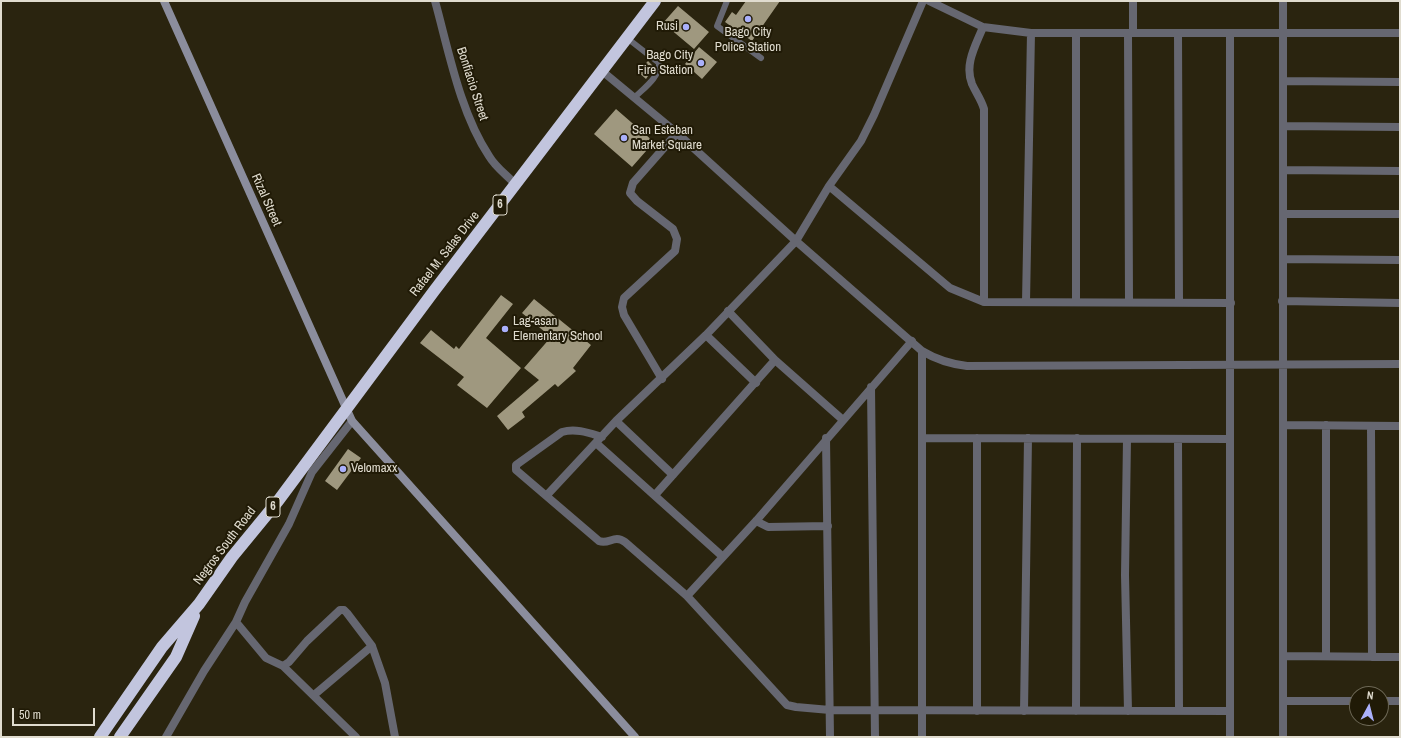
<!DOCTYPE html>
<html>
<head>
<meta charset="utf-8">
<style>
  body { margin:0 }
  #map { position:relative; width:1401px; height:738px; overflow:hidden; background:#2a240f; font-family:"Archivo Narrow",sans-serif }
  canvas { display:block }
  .frame { position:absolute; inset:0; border:2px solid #e0dccf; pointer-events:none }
  .north { position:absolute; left:1349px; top:686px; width:40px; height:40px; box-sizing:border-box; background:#201a06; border:1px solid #6d6856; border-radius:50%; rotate:7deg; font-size:11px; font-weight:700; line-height:16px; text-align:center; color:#e0dccf }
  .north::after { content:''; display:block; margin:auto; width:14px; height:18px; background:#aab0fb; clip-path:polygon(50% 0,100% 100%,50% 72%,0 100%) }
  .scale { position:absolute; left:12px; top:708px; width:83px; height:18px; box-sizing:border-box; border:2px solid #e0dccf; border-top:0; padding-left:5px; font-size:12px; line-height:14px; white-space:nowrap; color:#e0dccf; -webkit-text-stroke:3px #201a06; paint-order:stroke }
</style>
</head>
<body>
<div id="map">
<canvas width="1401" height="738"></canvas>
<div class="frame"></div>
<div class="north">N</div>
<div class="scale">50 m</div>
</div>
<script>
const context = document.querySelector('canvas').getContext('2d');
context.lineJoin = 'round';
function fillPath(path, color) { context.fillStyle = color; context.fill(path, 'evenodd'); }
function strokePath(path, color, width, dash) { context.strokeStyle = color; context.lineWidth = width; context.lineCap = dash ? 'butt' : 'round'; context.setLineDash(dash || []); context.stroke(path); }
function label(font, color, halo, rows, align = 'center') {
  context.font = font + ' "Archivo Narrow",sans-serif'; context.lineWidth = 4; context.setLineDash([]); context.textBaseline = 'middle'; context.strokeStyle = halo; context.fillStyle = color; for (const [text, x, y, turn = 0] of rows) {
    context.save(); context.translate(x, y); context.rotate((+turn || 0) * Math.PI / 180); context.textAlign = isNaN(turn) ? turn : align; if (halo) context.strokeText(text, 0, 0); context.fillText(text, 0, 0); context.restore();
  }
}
fillPath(new Path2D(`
  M746 1H780L752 41 725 22 732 12 736 15Z
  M678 6 709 32 694 49 663 23Z
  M699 47 717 62 702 79 685 64Z
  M648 61 654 67 646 79 638 72Z
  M616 109 654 142 632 167 594 134Z
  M501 295 513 304 486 338 521 368 487 408 457 385 464 377 420 343 431 330 454 349 456 346 459 349Z
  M534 299 591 345 573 368 576 371 558 387 555 384 522 412 525 417 508 430 497 416 539 380 524 368 551 337 522 313Z
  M348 449 361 458 337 490 325 481Z`), '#9f987f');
strokePath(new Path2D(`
  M727 1 717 26 761 58
  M627 38 659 63C660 77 644 88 635 97`), '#666771', 6);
strokePath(new Path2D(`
  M435 1C449 52 460 112 489 156 496 168 507 175 516 185
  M929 1 983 27 1031 33H1400
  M983 27C976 45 964 64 972 84 976 93 981 99 984 109V302
  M1076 33V302
  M1128 33 1129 302
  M1133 33V1
  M1178 33 1179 302
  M1230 33V737
  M602 71 677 133 796 241 922 351C937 360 950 364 967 366L1400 364
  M1283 81 1400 82
  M1283 126 1400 127
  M1283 170 1400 171
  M829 186 950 288 984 302 1231 303
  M1283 214H1400
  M1283 259 1400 260
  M1282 301 1400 303
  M1026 302 1031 33
  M728 311 775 360 843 420
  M706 335 756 383
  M662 379 624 315 622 307 624 298 675 251 677 239 673 229 637 201 630 193 633 183 677 133
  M871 387 875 737
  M616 421 673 475
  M1283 425 1400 426
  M1371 426 1372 657
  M602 437C589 433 576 428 562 432L516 465V470L599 541C609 545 614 534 625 542L687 596 787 705 796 707 830 710 1230 711
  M826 438 830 737
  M922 438 1230 439
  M977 438V711
  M1127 439 1125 575 1128 711
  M1178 439 1179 711
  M596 443 722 556
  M547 495 616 421 706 335 796 241 829 186 861 141 874 115 923 1
  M655 495 775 360
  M756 521 768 527 828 526
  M687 596 756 521 912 341
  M236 622 266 658 283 666
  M1283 656 1400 657
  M1326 656V425
  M314 695 372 646
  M1283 701H1357
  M1381 701H1400
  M1024 711 1028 438
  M1076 711 1077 438
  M166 737 204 671 236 622 245 602 289 524 312 472 352 421
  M356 737 283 666 289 662 307 641 340 610H344L347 613 372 646 385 683 395 737
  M922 737V351
  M1283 737V1`), '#666771', 8);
strokePath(new Path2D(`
  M164 1 352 421 635 737`), '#8b8d9d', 8);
strokePath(new Path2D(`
  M100 737 162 647 199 604 232 557 278 501 434 291 655 1
  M120 737 176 657 194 616`), '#c2c5de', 12);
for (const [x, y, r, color] of [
  [748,19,4,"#aab0fb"],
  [686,27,4,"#aab0fb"],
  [701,63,4,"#aab0fb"],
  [624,138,4,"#aab0fb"],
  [505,329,4,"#aab0fb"],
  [343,469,4,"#aab0fb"]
]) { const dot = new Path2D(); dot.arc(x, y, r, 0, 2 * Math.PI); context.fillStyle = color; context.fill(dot); strokePath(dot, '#201a06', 1.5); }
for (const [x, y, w] of [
  [500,205,14],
  [273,507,14]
]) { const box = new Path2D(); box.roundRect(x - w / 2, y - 10, w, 20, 3); context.fillStyle = '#201a06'; context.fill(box); strokePath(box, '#e0dccf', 1); }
label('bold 12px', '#e0dccf', null, [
  ["6",500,205],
  ["6",273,507]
]);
label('13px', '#e0dccf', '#201a06', [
  ["Rusi",678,27,"right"],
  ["Bago City",748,33,"center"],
  ["Police Station",748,48,"center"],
  ["Bago City",693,56,"right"],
  ["Fire Station",693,71,"right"],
  ["San Esteban",632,131],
  ["Market Square",632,146],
  ["Lag-asan",513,322],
  ["Elementary School",513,337],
  ["Velomaxx",351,469]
], 'left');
label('13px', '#e0dccf', '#201a06', [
  ["Bonfiacio Street",472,84,72],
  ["Rizal Street",266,200,66],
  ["Rafael M. Salas Drive",445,254,-52],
  ["Negros South Road",225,546,-53]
]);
</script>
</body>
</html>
